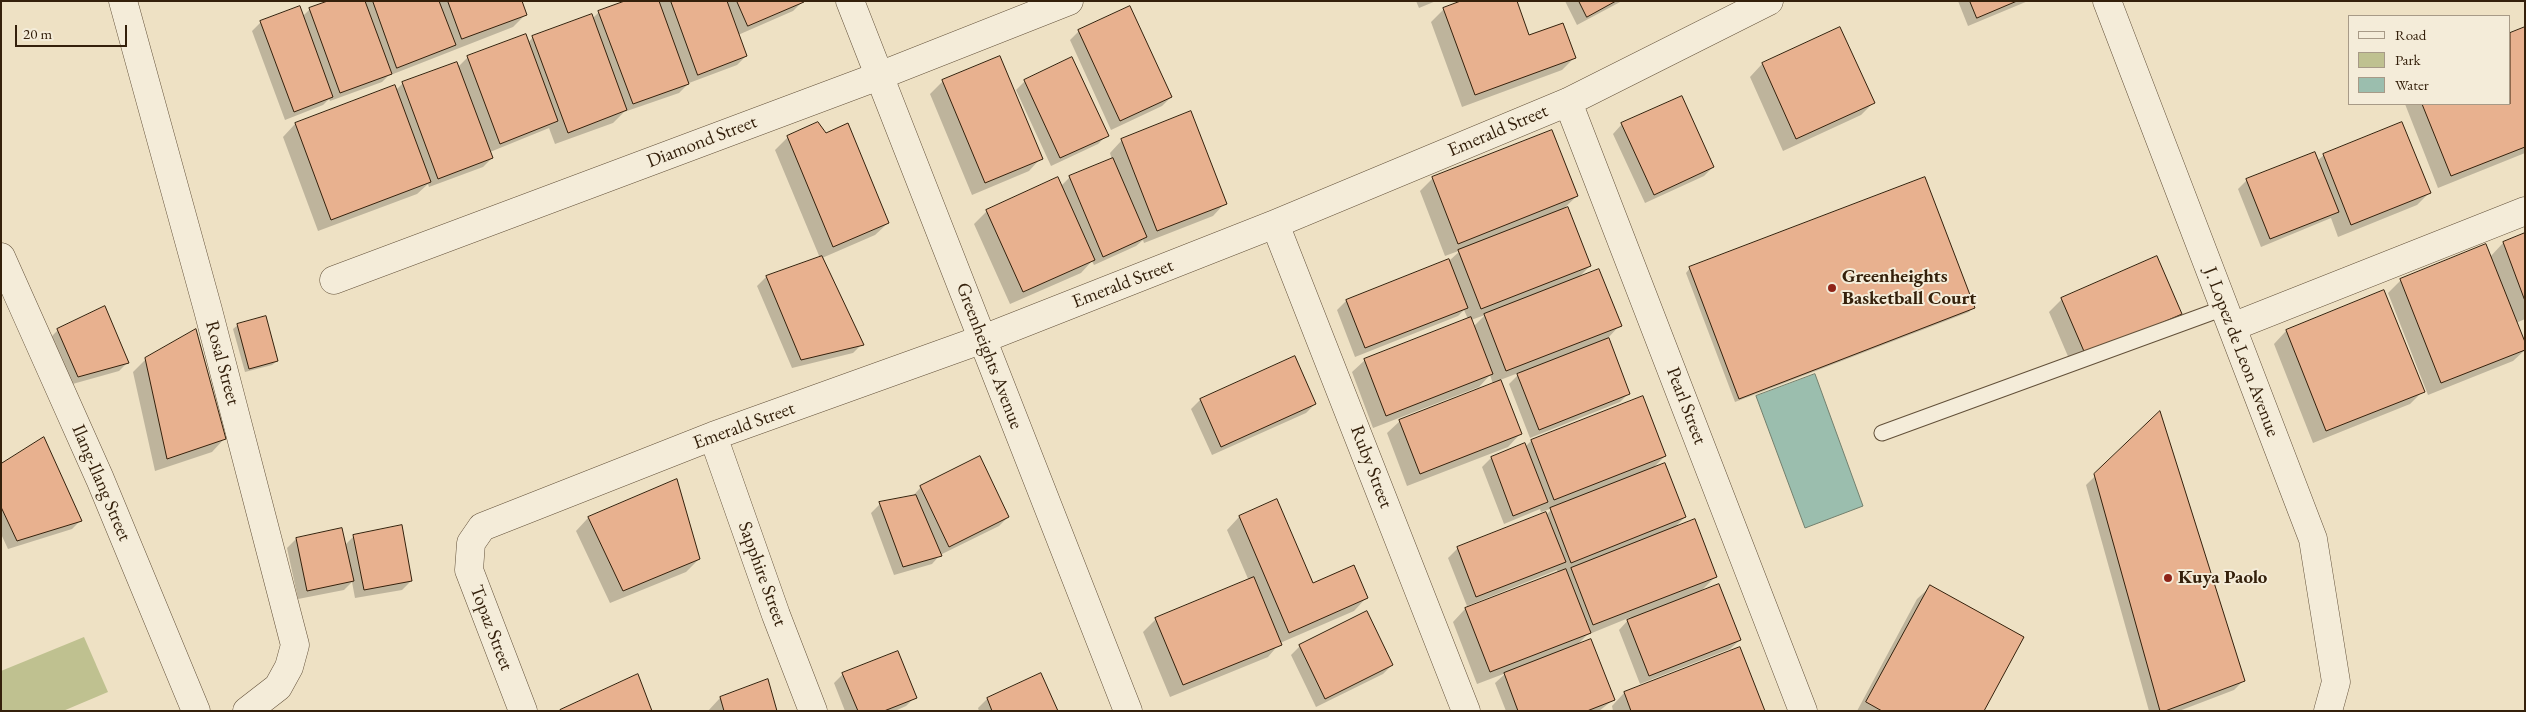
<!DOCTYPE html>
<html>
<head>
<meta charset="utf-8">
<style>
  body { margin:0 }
  #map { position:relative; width:2526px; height:712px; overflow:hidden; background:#eee1c4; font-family:"EB Garamond",serif }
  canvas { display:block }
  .frame { position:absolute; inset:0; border:2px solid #34200b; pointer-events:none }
  .legend { position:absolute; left:2348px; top:15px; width:162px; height:90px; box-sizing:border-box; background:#f4ecd9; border:1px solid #a79a87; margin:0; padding:6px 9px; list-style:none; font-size:15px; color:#34200b }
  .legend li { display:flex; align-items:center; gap:10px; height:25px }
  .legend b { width:25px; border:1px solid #a79a87 }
  .scale { position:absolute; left:15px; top:25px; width:112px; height:22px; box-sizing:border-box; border:2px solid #34200b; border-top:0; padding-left:6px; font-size:15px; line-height:18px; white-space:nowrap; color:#34200b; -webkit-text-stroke:4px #f4ecd9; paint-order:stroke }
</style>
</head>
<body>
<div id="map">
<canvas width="2526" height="712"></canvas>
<div class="frame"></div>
<ul class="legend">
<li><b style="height:6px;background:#f4ecd9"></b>Road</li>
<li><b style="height:14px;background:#bfc190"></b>Park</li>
<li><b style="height:14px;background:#9bbeae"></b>Water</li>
</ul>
<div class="scale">20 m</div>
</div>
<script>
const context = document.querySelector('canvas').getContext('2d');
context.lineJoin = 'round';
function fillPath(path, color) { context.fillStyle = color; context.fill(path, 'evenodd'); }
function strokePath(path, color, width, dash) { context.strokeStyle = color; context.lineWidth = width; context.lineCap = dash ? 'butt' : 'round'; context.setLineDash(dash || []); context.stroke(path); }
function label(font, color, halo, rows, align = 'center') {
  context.font = font + ' "EB Garamond",serif'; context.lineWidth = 4; context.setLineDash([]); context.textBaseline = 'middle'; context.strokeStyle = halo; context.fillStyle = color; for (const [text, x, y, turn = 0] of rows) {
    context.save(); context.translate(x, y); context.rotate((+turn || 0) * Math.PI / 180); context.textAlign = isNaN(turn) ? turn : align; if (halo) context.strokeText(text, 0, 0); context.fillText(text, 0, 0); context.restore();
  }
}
fillPath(new Path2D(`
  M84 637 108 692 63 711H1V671Z`), '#bfc190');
const water = new Path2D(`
  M1815 374 1863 506 1805 528 1756 396Z`);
fillPath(water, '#9bbeae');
strokePath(water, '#727f6d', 1);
fillPath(new Path2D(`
  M331 1H521L526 14 513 27 388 76 382 82 330 101 329 99 323 105 285 120 252 31 261 22 302 17 310 9Z
  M628 1 802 2 793 11 738 35 746 56 737 65 689 83 679 93 624 112 613 123 555 144 549 128 490 152 492 158 483 167 429 187 428 184 417 194 318 231 283 137 295 124 396 90 403 83 458 67 468 57 528 43 533 37 592 19 599 12Z
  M1416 1H1436L1419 8Z
  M1565 1H1622L1577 25Z
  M1958 1H2028L1968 26Z
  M1444 9 1528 37 1574 58 1562 70 1462 107 1431 22Z
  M1839 29 1873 103 1861 115 1783 151 1750 77 1762 64Z
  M2525 29V153L2438 188 2405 104H2510V35Z
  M1079 31 1171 97 1162 106 1111 130 1070 40Z
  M999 57 1041 158 1029 171 972 195 930 94 943 81Z
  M1025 81 1107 135 1098 144 1051 166 1016 90Z
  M1622 124 1713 167 1704 176 1645 203 1613 134Z
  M788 137 888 223 875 235 822 258 862 344 853 353 792 368 757 286 766 277 820 258 775 150Z
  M1122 140 1225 203 1213 216 1144 243 1143 240 1136 246 1094 265 1092 261 1081 273 1010 304 974 224 987 211 1061 186 1070 177 1112 160 1110 153Z
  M2324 155 2429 193 2417 205 2338 237 2331 218 2261 247 2238 189 2247 180 2317 161Z
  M1433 178 1577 196 1562 210 1590 266 1577 279 1620 325 1608 338 1629 393 1620 402 1530 438 1509 384 1521 372 1500 380 1520 434 1508 447 1407 486 1387 433 1400 421 1493 384 1490 375 1479 387 1373 428 1352 372 1365 360 1468 319 1464 310 1458 316 1355 357 1337 310 1346 301 1449 261 1461 250 1445 256 1420 191ZM1485 315 1473 327 1471 320Z
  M2525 235V319L2516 323 2525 350 2513 361 2428 395 2388 293 2401 280 2490 257 2503 243Z
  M1690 268 1973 307 1969 312 1735 402 1686 273Z
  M2383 292 2423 391 2410 404 2313 443 2274 344 2286 331Z
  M2062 299 2181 313 2168 326 2073 368 2049 312Z
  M238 325 277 361 272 365 245 372 233 329Z
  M58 330 128 362 119 371 69 385 49 339Z
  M1294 358 1315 404 1306 413 1212 455 1191 409 1200 400Z
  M146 359 224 439 212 452 155 471 133 372Z
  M2160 413 2243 681 2234 690 2179 711H2149L2086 485Z
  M1531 441 1665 456 1651 470 1685 517 1672 530 1716 576 1700 592 1740 640 1730 649 1640 684 1619 630 1631 617 1587 635 1576 646 1613 700 1599 711H1506L1495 683 1506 673 1477 684 1453 622 1465 609 1558 573 1557 570 1467 606 1448 558 1458 548 1546 515 1553 508 1541 512 1540 509 1504 524 1482 467 1491 458 1524 445 1525 447Z
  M1 466 81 520 72 529 8 549 1 534Z
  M677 481 699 559 686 572 610 603 576 531 588 518Z
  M921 487 1008 517 999 526 940 555 932 564 894 575 871 513 880 504 912 497Z
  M1276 501 1312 584 1366 598 1354 611 1280 643 1268 657 1170 697 1143 632 1156 619 1249 581 1227 530 1239 517Z
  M354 536 411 581 402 590 355 598 352 582 344 590 298 599 287 548 296 539 345 545Z
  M1930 587 1982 711H1857L1917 599Z
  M1300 646 1392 665 1383 674 1316 707 1291 655Z
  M1740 648 1763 711H1613L1612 706 1624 693Z
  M843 674 915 697 906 706 895 711H845L834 683Z
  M1040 675 1056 711H979L978 708 987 699Z
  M767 681 776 711H708L720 698Z`), '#0003');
const building = new Path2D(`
  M328 1H365L392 74 340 93 309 8Z
  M373 1H439L456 45 397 68Z
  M448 1H522L527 15 462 39Z
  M625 1H659L689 84 633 104 598 11Z
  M671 1H727L747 56 698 75Z
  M737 1H803L804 2 748 26Z
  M1461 1H1517L1529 35 1563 23 1576 58 1475 95 1443 8Z
  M1579 1H1616L1587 17Z
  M1970 1H2017L1977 18Z
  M300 6 333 97 294 112 260 21Z
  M1130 6 1172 97 1120 121 1078 30Z
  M592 14 627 110 568 133 532 36Z
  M1840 27 1875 103 1796 139 1762 63Z
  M2525 27V147L2451 176 2422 104H2510V33Z
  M526 34 558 121 500 144 467 56Z
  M1000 56 1043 159 985 183 942 80Z
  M1072 57 1109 136 1060 158 1024 80Z
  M457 62 493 158 438 179 402 82Z
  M395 85 431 182 331 220 295 123Z
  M1682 96 1714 167 1654 195 1621 123Z
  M1191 111 1227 204 1157 231 1121 139Z
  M818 122 826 133 848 123 889 223 833 247 787 136Z
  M2402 122 2431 193 2351 225 2323 154Z
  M1552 130 1578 196 1458 244 1432 177Z
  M2315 152 2339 212 2270 239 2246 179Z
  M1113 158 1147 237 1103 257 1069 176Z
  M1058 177 1095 260 1023 292 986 210Z
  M1925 177 1975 308 1739 399 1689 267Z
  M1568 207 1591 266 1481 309 1458 250Z
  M2525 233V301L2503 242Z
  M2486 244 2525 342V350L2441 383 2400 279Z
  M822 256 864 345 801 360 766 276Z
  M2157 256 2182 314 2086 356 2061 298Z
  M1449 259 1468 308 1365 348 1346 300Z
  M1599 269 1622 326 1506 371 1484 314Z
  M2384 290 2425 392 2326 431 2286 330Z
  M105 306 129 363 78 377 57 329Z
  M266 316 278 361 249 369 237 324Z
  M1471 317 1493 374 1386 416 1364 359Z
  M196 329 226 439 167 459 145 358Z
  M1609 338 1630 394 1539 430 1517 374Z
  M1295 356 1316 404 1221 447 1200 399Z
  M1501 380 1522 434 1420 474 1399 420Z
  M1643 396 1666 456 1554 500 1531 440Z
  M2160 411 2245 681 2165 711H2160L2094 474Z
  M44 437 82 521 17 541 1 507V464Z
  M1525 443 1548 502 1513 516 1491 457Z
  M980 456 1009 517 949 547 920 486Z
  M1665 463 1686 517 1571 563 1550 508Z
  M677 479 700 559 623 591 588 517Z
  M916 495 942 556 903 567 879 502Z
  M1277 499 1313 583 1354 565 1368 598 1289 633 1239 516Z
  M1546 512 1566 562 1476 597 1457 547Z
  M1695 519 1717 577 1593 625 1571 568Z
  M402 525 412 581 364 590 353 535Z
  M342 528 354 581 307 591 296 538Z
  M1566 569 1591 633 1490 672 1465 608Z
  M1254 577 1282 645 1183 685 1155 618Z
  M1719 584 1741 640 1649 676 1627 620Z
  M1930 585 2024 637 1984 711H1882L1866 702Z
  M1367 611 1393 665 1325 699 1299 645Z
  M1591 639 1615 700 1587 711H1518L1504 673Z
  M1740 647 1765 711H1631L1624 692Z
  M898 651 917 698 884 711H858L842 673Z
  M1041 673 1058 711H992L987 698Z
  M638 674 652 711H560V710Z
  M768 679 777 711H724L720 697Z`);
fillPath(building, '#e8b18f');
strokePath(building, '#34200b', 1);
const service = new Path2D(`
  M1882 433 2224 308`);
const minor = new Path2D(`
  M123 1 208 310 295 645 289 667 278 687 247 711
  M850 1 1128 711
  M2107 1 2313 539 2336 682 2328 711
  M1568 102 1803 711
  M1275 224 1466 711
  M1 257 100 479 196 711
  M334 280 879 76 1069 1
  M2232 327 2525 211
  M713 436 776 615 813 711
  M523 711 469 570 471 543 482 527 713 436 983 339 1275 224 1568 102 1769 1`);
strokePath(service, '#625039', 17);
strokePath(minor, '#625039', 29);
strokePath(service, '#f4ecd9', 15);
strokePath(minor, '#f4ecd9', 28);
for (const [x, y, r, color] of [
  [1832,288,5,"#8f2418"],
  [2168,578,5,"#8f2418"]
]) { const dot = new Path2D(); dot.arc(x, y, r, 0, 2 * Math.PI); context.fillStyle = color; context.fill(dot); strokePath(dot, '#f4ecd9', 2); }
label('19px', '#34200b', '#f4ecd9', [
  ["Emerald Street",1498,131,-23],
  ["Diamond Street",702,142,-21],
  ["Emerald Street",1123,284,-21],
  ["J. Lopez de Leon Avenue",2241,352,69],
  ["Greenheights Avenue",989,356,69],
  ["Rosal Street",222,363,75],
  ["Pearl Street",1686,406,69],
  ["Emerald Street",744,426,-20],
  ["Ruby Street",1371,467,69],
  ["Ilang-Ilang Street",101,483,67],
  ["Sapphire Street",762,574,70],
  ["Topaz Street",491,628,69]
]);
label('bold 19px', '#34200b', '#f4ecd9', [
  ["Greenheights",1842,277],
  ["Basketball Court",1842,299],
  ["Kuya Paolo",2178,578]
], 'left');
</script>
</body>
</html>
